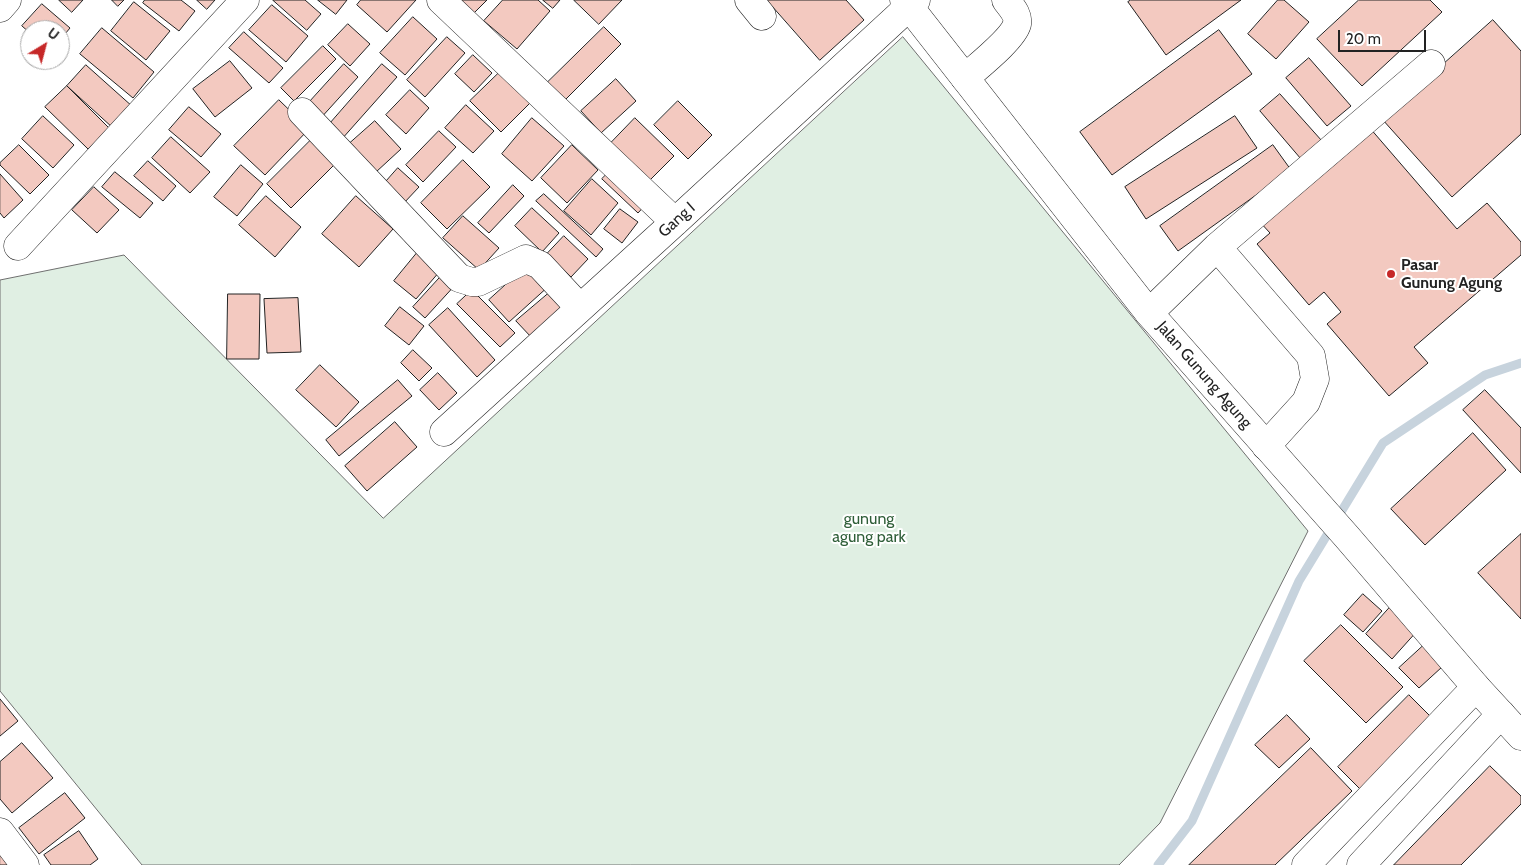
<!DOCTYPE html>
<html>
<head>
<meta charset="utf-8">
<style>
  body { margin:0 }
  #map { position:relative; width:1521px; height:865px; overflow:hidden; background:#fff; font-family:Cabin,sans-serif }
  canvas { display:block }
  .north { position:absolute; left:20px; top:20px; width:50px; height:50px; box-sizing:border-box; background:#fff; border:1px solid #a7a7a7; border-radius:50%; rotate:37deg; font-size:14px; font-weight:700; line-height:20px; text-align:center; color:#222 }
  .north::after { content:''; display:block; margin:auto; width:18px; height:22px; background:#c62828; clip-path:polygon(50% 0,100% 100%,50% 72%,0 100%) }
  .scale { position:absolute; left:1338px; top:30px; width:88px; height:22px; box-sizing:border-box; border:2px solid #222; border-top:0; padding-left:6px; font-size:15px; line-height:18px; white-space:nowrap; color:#222; -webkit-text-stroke:4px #fff; paint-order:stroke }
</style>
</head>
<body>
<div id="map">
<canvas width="1521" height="865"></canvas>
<div class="north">U</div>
<div class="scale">20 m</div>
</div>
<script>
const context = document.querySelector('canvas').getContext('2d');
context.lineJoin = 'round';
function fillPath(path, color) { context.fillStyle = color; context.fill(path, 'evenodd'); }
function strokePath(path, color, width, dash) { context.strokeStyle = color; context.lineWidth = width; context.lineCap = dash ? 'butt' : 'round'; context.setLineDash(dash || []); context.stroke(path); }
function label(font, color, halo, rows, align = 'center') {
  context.font = font + ' Cabin,sans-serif'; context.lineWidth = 4; context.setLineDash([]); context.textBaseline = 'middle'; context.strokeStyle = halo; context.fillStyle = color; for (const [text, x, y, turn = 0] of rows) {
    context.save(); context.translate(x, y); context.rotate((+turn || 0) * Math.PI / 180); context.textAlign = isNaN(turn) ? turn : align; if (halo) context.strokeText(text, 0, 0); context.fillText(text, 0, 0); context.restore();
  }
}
const green = new Path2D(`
  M903 37 1308 531 1160 823 1119 865H142L0 691V280L124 255 383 518Z`);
fillPath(green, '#e0efe3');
strokePath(green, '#6f6f6f', 1);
strokePath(new Path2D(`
  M1158 865 1192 821 1299 581 1383 443 1485 375 1521 363`), '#c7d3dd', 9);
const building = new Path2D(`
  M59 0H83L72 12Z
  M112 0H124L118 6Z
  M145 0H181L195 11 179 31 143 3Z
  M197 0H215L207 9Z
  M273 0H305L321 14 307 30Z
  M318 0H347L336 14Z
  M361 0H416L387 32 357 5Z
  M457 0H487L472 15Z
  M503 0H538L550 11 517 49 484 21Z
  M543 0H560L553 8Z
  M574 0H622L599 24Z
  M767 0H846L864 20 820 60Z
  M1131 0H1241L1166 55 1128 2Z
  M1278 0H1284L1309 22 1276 59 1248 34Z
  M1359 0H1430L1442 12 1362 86 1317 39Z
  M134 2 170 31 146 60 111 31Z
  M42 4 70 28 60 40V30H30V33L22 26Z
  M272 5 308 36 286 62 249 30Z
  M413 17 437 39 405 75 380 53Z
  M1493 20 1521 51V134L1452 197 1382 119Z
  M348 24 370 44 350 66 328 45Z
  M604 27 621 44 564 101 547 83Z
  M102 28 154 72 133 98 80 54Z
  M1219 30 1252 74 1112 175 1080 132Z
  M244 32 283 68 269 83 229 48Z
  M447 37 465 53 425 97 407 80Z
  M323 46 336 59 294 101 281 88Z
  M473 55 492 73 474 92 455 74Z
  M1309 58 1351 106 1327 126 1286 78Z
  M230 61 252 88 215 117 193 89Z
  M344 64 358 77 319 120 305 107Z
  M382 64 397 77 341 140 327 127Z
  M86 65 133 107 113 128 67 86Z
  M501 71 531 102 501 132 470 101Z
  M616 79 636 101 601 133 581 111Z
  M67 86 109 128 88 149 45 107Z
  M410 90 429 108 406 134 386 115Z
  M1280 94 1322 141 1301 159 1260 111Z
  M279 100 309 129 265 175 234 146Z
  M678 101 712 135 688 159 654 125Z
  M466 105 494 131 473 153 445 128Z
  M189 107 221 134 201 157 169 130Z
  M43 116 74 145 53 168 22 139Z
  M1235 116 1257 148 1146 219 1125 187Z
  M532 118 564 146 532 181 502 154Z
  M635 118 674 156 648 182 610 144Z
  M375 121 401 149 376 172 349 144Z
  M1369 127 1457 229 1487 203 1521 242V255L1414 347 1428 363 1389 396 1327 324 1341 312 1324 292 1309 305 1257 244 1270 233 1259 221Z
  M439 131 456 147 423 182 406 165Z
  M315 136 339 160 291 208 267 184Z
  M171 137 210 172 190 193 152 158Z
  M19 145 49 175 30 194 0 165V163Z
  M572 145 598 170 567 203 541 178Z
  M1273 145 1291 170 1178 251 1160 226Z
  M463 160 490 187 447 229 421 203Z
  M148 161 176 186 163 201 134 176Z
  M241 165 263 184 237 216 214 197Z
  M398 168 419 187 403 204 383 185Z
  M612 169 648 202 638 213 602 179Z
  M115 172 153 203 140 218 102 187Z
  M0 174 23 200 4 218 0 213Z
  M592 179 618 203 591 235 564 211Z
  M513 185 524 196 489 233 478 223Z
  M94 187 119 210 97 233 72 210Z
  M544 194 603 249 596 257 536 201Z
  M266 196 301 227 275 257 239 225Z
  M356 196 393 229 359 267 322 234Z
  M532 208 559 233 542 252 515 226Z
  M620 209 638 222 622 243 604 229Z
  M463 216 499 248 479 270 443 238Z
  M564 236 588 259 571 277 547 254Z
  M417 253 440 271 416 299 394 281Z
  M531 262 550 285 509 322 489 300Z
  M445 272 457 283 425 318 413 307Z
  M555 288 570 306 532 338 516 321Z
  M472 290 515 333 500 347 457 304Z
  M228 294H260L259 359H227Z
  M298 298 301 352 267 353 264 299Z
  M400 307 424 326 409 345 385 326Z
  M448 308 495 360 477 377 429 325Z
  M413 350 432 368 419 381 401 363Z
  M320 365 359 402 336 427 296 390Z
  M438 373 457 393 439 410 420 390Z
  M398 380 412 396 339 456 326 440Z
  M1485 390 1521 428V473L1463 410Z
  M395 422 417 447 367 491 345 466Z
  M1473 433 1506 470 1425 545 1391 509Z
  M1521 534V619L1478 573Z
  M1363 594 1382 611 1363 632 1344 615Z
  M1392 605 1418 630 1392 659 1366 634Z
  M1341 625 1403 687 1366 723 1304 661Z
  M1423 646 1442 667 1419 688 1399 668Z
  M1409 695 1436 722 1365 794 1338 767Z
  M0 699 18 721 0 736Z
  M1287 715 1310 739 1279 768 1255 745Z
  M22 743 53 778 12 813 0 799V762Z
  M1311 748 1352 791 1275 865H1189Z
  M1490 766 1521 796V804L1461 865H1394Z
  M65 793 85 818 39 854 19 828Z
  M79 831 98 859 90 865H51L44 855Z
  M0 844 18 865H0Z`);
fillPath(building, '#f3c9c0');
strokePath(building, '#222', 1);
const minor = new Path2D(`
  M441 0 675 222
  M749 0 762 16
  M0 8 7 0
  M965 78C977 67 1013 39 1017 24 1019 15 1011 7 1006 0
  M302 112 459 278 472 282H478L526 259 540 265 580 308
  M18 246 245 0
  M1217 247 1311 356 1315 379 1306 402 1266 446
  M1149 313 1217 247 1431 64
  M444 432 675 222 916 0
  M0 832 25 865
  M1306 865 1476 687
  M1361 865 1501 714`);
const major = new Path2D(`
  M904 0 1149 313 1347 537 1476 687 1521 736`);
strokePath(minor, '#222', 29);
strokePath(major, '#222', 29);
strokePath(minor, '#fff', 28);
strokePath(major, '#fff', 28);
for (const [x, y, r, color] of [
  [1391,274,5,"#c62828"]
]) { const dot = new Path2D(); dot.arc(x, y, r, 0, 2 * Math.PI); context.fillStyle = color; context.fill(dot); strokePath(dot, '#fff', 2); }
label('16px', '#222', '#fff', [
  ["Gang I",677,220,-42],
  ["Jalan Gunung Agung",1204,375,49]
]);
label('bold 16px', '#222', '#fff', [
  ["Pasar",1401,265],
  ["Gunung Agung",1401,283]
], 'left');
label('16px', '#2f5e38', '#fff', [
  ["gunung",869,519],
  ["agung park",869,537]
]);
</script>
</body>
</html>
